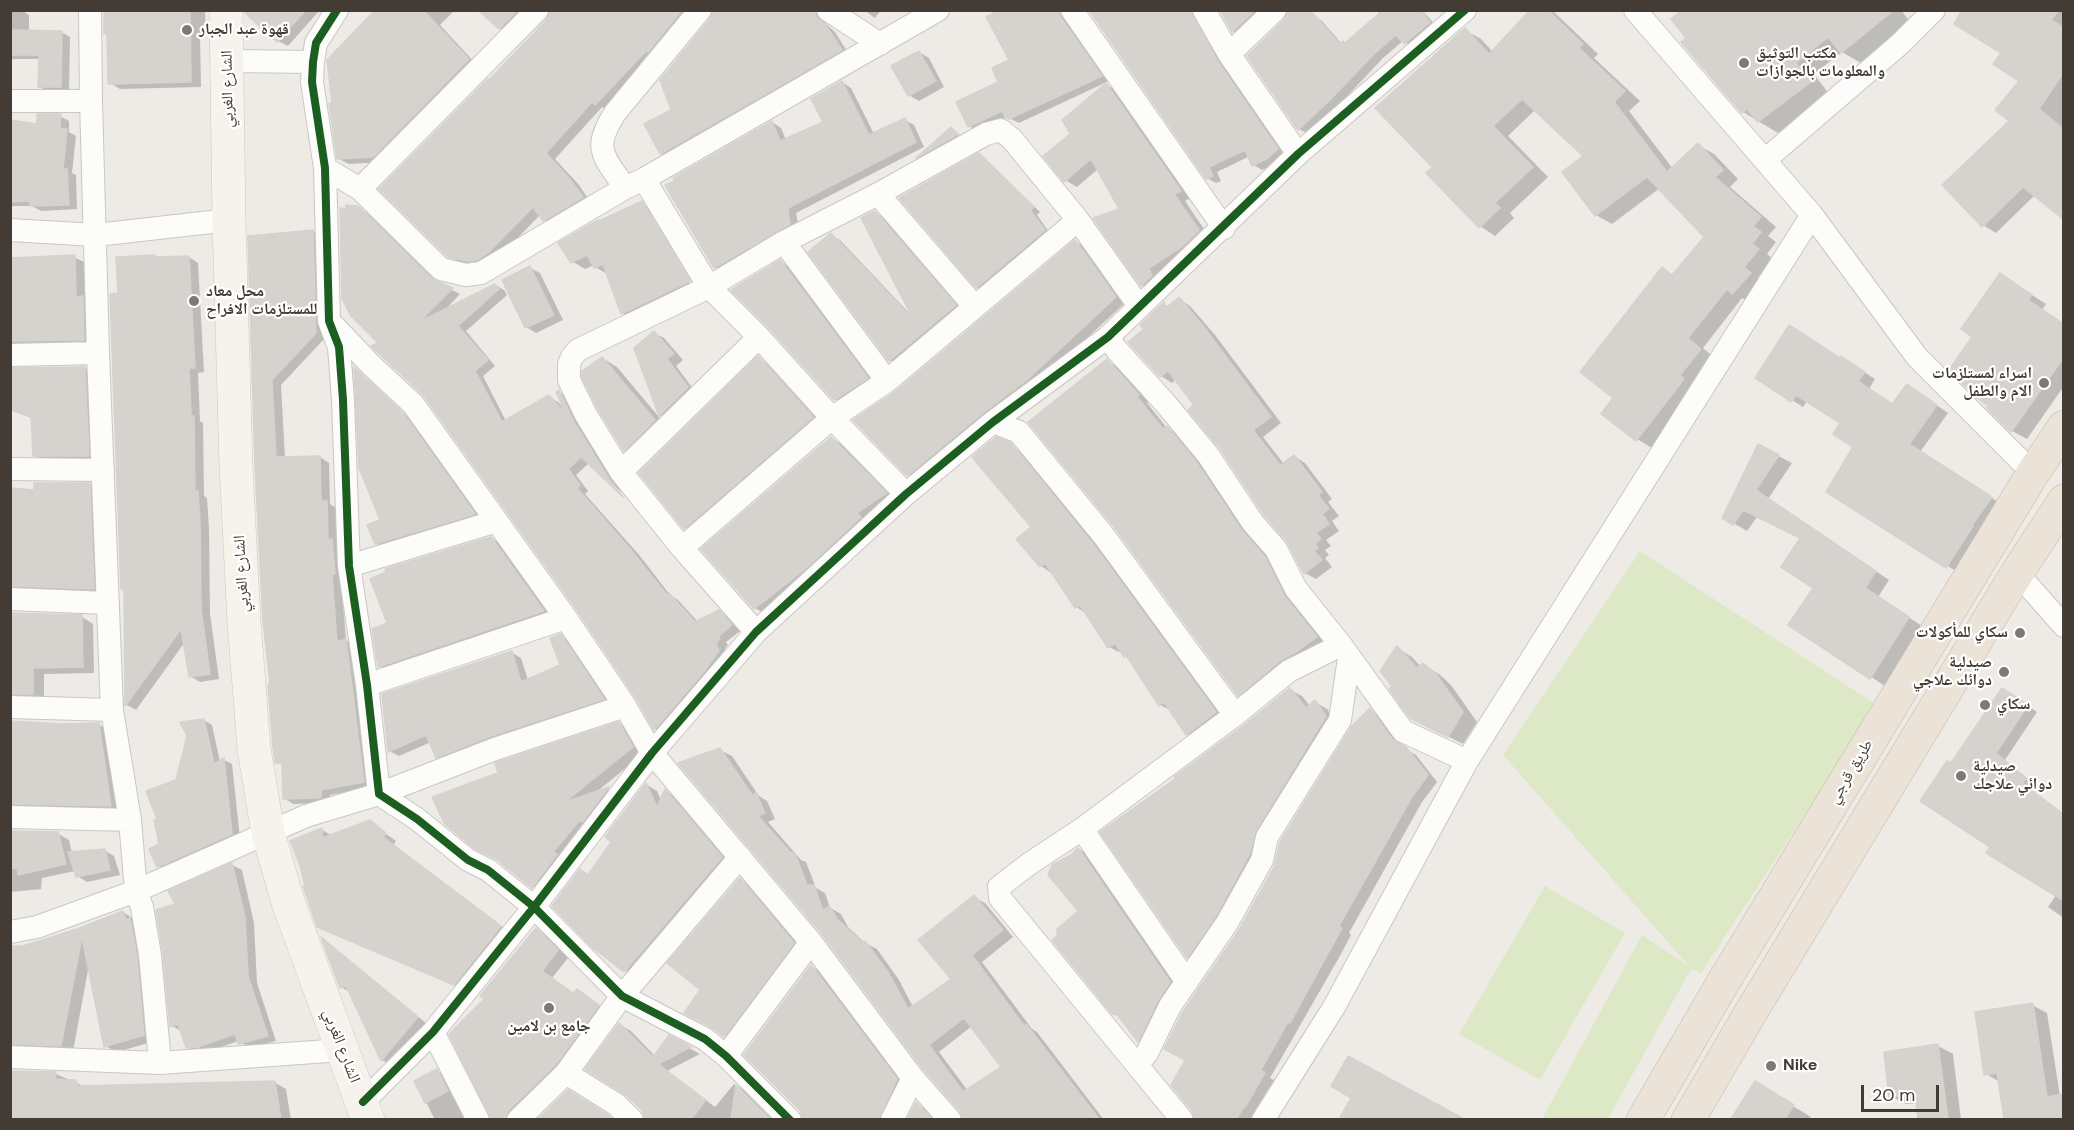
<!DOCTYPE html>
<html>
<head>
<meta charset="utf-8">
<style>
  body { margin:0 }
  #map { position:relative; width:2074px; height:1130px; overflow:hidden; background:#eeebe7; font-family:"DM Sans",sans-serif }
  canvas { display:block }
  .frame { position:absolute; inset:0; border:12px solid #433c34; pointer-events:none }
  .scale { position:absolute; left:1861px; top:1085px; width:78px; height:27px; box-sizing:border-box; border:3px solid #433c34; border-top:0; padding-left:8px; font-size:18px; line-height:21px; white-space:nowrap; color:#433c34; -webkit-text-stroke:4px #fff; paint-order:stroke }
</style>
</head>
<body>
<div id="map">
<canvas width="2074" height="1130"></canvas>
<div class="frame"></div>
<div class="scale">20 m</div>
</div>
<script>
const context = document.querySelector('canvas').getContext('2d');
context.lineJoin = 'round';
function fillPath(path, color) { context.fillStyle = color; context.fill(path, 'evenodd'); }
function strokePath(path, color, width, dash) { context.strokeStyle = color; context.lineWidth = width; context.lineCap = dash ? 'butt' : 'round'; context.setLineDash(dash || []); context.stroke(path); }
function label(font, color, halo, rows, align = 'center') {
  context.font = font + ' "DM Sans","Noto Naskh Arabic",sans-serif'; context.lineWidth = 4.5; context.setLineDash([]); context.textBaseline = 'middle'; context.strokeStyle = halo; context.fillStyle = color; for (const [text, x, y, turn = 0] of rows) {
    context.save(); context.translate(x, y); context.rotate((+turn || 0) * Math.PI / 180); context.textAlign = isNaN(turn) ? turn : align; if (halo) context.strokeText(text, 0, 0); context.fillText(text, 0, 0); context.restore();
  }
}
fillPath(new Path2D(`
  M1640 551 1877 705 1701 973 1691 969 1608 1119H1542L1642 935 1689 966 1503 755Z
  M1545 886 1625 933 1540 1080 1459 1034Z`), '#dde8c7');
fillPath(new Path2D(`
  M10 10H21L29 15V32H61L70 37 69 91H48L39 87 40 59H10Z
  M105 10H205L206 35H200L201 87 120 89 110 83 109 35Z
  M246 10H320L288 46 278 41Z
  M377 10H455L440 25 478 66 383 162 349 164 339 159 334 105Z
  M480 10H533L510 34 500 28Z
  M551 10H698L606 109 602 107 555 159 579 185 591 203 553 226 544 220 540 215 499 257 478 266 459 262 449 256Z
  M715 10H822L826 24 835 32 850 56 671 159 661 153 673 110Z
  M864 10H881L875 18Z
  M1002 10H1068L1109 81 1019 123 1007 117 977 131 969 126 1000 82 1011 61Z
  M1091 10H1200L1286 154 1277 163 1262 170 1254 165 1250 156 1217 172 1221 181 1216 183 1207 178Z
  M1220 10H1268L1242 36 1233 31Z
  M1380 10H1422L1438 28 1414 48 1403 41 1383 58 1337 107 1308 134 1299 129 1249 56 1286 20 1313 16 1322 21 1342 44H1345L1380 15 1378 13Z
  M1533 10H1551L1555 13 1598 54 1594 58 1640 101 1629 111 1673 169 1698 145 1714 154 1738 179 1730 187 1776 227 1768 236 1776 242 1767 254 1773 259 1758 277 1766 283 1749 302 1742 298 1703 348 1716 359 1652 448 1637 439 1616 398 1663 269 1674 275 1706 237 1660 188 1612 224 1596 215 1564 172 1585 156 1535 110 1508 136 1548 177 1510 213 1514 218 1495 236 1480 226 1435 167 1465 30 1481 39 1493 52Z
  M1684 10H1901L1911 23 1861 63 1842 52 1814 74 1829 94 1778 133 1743 112 1688 38Z
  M1964 10H2064V218L2035 195 1996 233 1983 225 2022 80 2003 52Z
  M919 52 929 58 944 87 919 101 909 95Z
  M842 82 851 88 874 134 905 120 914 125 924 147 796 213 799 229 724 273 715 267 772 122 781 128 786 140 825 123Z
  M1106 85 1118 91 1192 197 1185 201 1210 238 1154 292 1142 285 1095 219 1121 210 1098 169 1077 187 1065 180 1072 134Z
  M60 116 69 121V132L76 136 72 173 76 175 77 209 41 211 32 206H10V122L38 126Z
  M951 128 962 137 921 159 918 157Z
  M979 155 986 160 1040 212 1037 215 1051 235 985 291 977 287Z
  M641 203 654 210 701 288 635 320 622 313 607 274 595 267 594 265 585 269 573 262 600 223ZM645 211H649L695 287 692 288Z
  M358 208 367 213 438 283 460 294 444 311 495 285 504 290 507 295 466 331 495 366 483 376 506 421 549 397 558 402 565 409 559 392 568 397 627 497 589 463 576 475 588 491 585 494 640 556 670 595 678 600 698 622 719 612 728 617 740 631 726 642 728 645 725 648 727 656 664 734 655 729 637 698 578 609 425 395 381 344Z
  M875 213 884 218 964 311 900 366 890 360 810 252 831 235 840 240 911 315Z
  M313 231 322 237 325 338 281 385 285 458 320 457 329 463 330 504 336 508 337 543 341 546V579L346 640 355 646 373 787 330 795V802L328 803 293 804 284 798V766L277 762 250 237Z
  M1076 242 1085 247 1125 303 1037 384 917 480 908 474 897 393Z
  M74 257 84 262 85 299 92 303 93 344 10 350V259Z
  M189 257 198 263 204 372 198 373 200 421 203 423 204 496 207 498 209 528 210 614 219 679 200 682 190 676 185 642 136 710 127 705 119 295Z
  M780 262 788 266 875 382 843 404 835 399Z
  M530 268 540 273 563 320 536 333 526 327Z
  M2015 284 2046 304 2042 310 2064 324V386L2027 439 2012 431 1989 407 1975 336Z
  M1179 299 1190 306 1215 335 1281 423 1263 437 1284 464 1294 456 1305 463 1332 499 1328 502 1339 516 1332 521 1339 531 1326 540 1331 546 1325 550 1329 555 1325 558 1332 567 1316 579 1305 573 1288 539 1176 379 1172 383 1161 376 1146 329 1164 304 1170 307Z
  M654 333 664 338 683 360 676 366 697 394 670 420 660 415 635 348Z
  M602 358 617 367 669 429 640 458 625 449Z
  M759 358 766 363 820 422 693 532 685 527Z
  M1841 360 1853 365 1875 379 1869 389 1893 405 1918 392 1948 413 1920 452 2003 505 1959 573 1828 492 1855 446 1842 423 1807 401 1803 407 1757 378Z
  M1107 361 1118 367 1149 401 1147 403 1167 428 1178 434 1208 471 1275 564 1327 643 1249 701 1239 694Z
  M85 368 94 374 97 461 43 460 34 455 32 418 10 410V370Z
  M356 369 409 418 480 517 382 547 376 543 382 521Z
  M831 438 841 444 895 499 764 613 755 608Z
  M1010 445 1020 451 1103 551 1225 718 1196 739 1187 734 1170 710 1160 705 1130 658 1122 650 1119 652 1109 647 1086 613 1076 607 1052 571 1050 572 1041 566 1033 527Z
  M1759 446 1792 463 1768 499 1889 580 1878 597 1922 626 1885 686 1790 624 1815 587 1801 538 1757 517 1747 531 1723 517Z
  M89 485 99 491 103 594 10 595V500Z
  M491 538 501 544 553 617 389 672 379 666 389 624Z
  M10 614 82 617 93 624 94 673 44 674V700L10 706Z
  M560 636 570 641 612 704 446 762 437 757 431 742 399 756 389 751 511 652 521 658 528 680 561 666Z
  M1397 648 1412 657 1421 667 1423 665 1439 674 1451 685 1477 722 1463 744 1427 726Z
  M1290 690 1302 696 1310 706 1315 702 1327 709 1337 724 1199 963 1188 957 1177 779Z
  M2012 695 2037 712 2005 760 2035 785 2032 790 2064 814V918L2048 907 2056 895 1992 847 1952 765Z
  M1370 710 1380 716 1402 747 1416 755 1437 782 1422 802 1349 933 1351 935 1341 954 1270 1078 1274 1080 1257 1111 1256 1110 1250 1120H1197L1187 1060 1240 930Z
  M204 720 212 725 220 762 224 760 232 764 240 838 166 871 158 866 161 845 159 820Z
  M10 722 63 726 99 725 111 731 122 812 10 815Z
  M619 724 630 730 643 754 595 793 609 789 619 794 544 893 533 887 500 774Z
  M720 750 732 756 759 796 767 801 775 819 768 822 801 860 806 862 816 888 825 893 830 908 841 914 848 927 865 943 877 949 899 980 913 1007 953 980 974 897 985 903 1013 937 982 962 1032 1029 1037 1032 1104 1120H965L961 1110 823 932ZM972 1026 1003 1067 968 1091 939 1052Z
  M647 785 657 791 661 800 666 791 676 798 732 864 636 978 594 947 589 876 613 841Z
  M370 822 396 841 393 845 511 933 465 990 330 932 305 887 322 830 333 836Z
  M10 831 57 833 69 840 72 853 104 850 114 856 120 875 87 882 77 876 75 871 42 878 41 889 10 892Z
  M1079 849 1088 855 1179 988 1148 1046 1139 1041 1122 1018 1114 1014 1071 856Z
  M232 865 242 870 254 923 257 983 276 1041 249 1048 239 1041 208 1051 197 1052 187 1047 181 1031 172 1026 177 905Z
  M740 880 750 886 803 949 734 1041 724 1035 702 990Z
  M123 912 134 919 155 1041 117 1052 105 1046 89 965 73 1051 10 1056V948H23L81 930Z
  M537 930 548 937 568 958 552 978 574 994 588 998 609 1013 518 1120H493L487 998Z
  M324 941 426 1023 391 1065 382 1060 351 993 341 987Z
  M811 967 822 973 908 1087 891 1120H808L804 1117Z
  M2032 1005 2047 1013 2060 1096H2064V1120H2005L2000 1082 1986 1074Z
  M620 1025 631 1031 656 1057 669 1037 700 1054 667 1071 715 1107 734 1084 744 1090 773 1120H647Z
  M1938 1046 1953 1054 1961 1120H1919L1917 1103 1906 1104 1891 1096Z
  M1349 1058 1460 1120H1341L1353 1097Z
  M437 1071 448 1077 470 1120H435L416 1082Z
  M10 1072 56 1074 86 1087 274 1082 286 1089 291 1120H10Z
  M1755 1083 1811 1117 1809 1120H1732Z
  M568 1092 579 1098 613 1120H540Z
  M917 1104 927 1110 936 1120H908Z`), '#0003');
const building = new Path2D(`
  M104 10H190L191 82 108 84 107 34H104Z
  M245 10H306L277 42 245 13Z
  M375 10H423L469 59 373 157 337 159 329 104 332 103 327 60Z
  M478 10H518L499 29Z
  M550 10H682L648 52 647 50 595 105 592 102 546 153 569 178 583 197 543 221 533 207 489 252 477 260 467 261 448 257 379 189 488 79 489 80 547 19Z
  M713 10H815L816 17 825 24 842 50 660 154 644 124 671 110 660 80 710 19Z
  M999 10H1059L1061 18 1102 76 1009 119 1005 117 1002 111 968 127 956 102 998 82 992 68 1009 60 986 17Z
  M1089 10H1191L1218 62 1278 149 1268 158 1252 166 1245 150 1209 167 1213 176 1206 179Z
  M1220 10H1255L1232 32Z
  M1288 10H1310L1340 44 1343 41 1345 43 1383 10H1420L1430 22 1404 44 1396 35 1374 54 1328 102 1298 130 1247 56 1284 20Z
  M1530 10H1548L1583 44 1579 48 1625 91 1614 102 1667 172 1698 143 1723 170 1715 177 1761 217 1753 226 1761 232 1752 244 1759 249 1744 267 1751 273 1732 294 1727 289 1688 338 1701 349 1680 375 1684 379 1636 441 1601 414 1613 398 1580 372 1662 267 1672 275 1704 237 1647 177 1595 216 1562 172 1583 156 1522 99 1493 126 1533 167 1495 203 1500 208 1479 228 1426 173 1432 167 1375 108 1465 28 1489 54Z
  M1682 10H1894L1841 53 1828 37 1796 63 1811 82 1758 122 1747 109 1742 113 1681 42 1686 38 1671 19Z
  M1962 10H2059L2051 20 2064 28V72L2039 109 2064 129V220L2023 187 1982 227 1942 185 2009 121 1995 110 2019 81 1993 64 2001 53 1954 24Z
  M10 30 62 31 61 87H38L39 55H10Z
  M919 51 936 81 908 96 891 66Z
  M842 81 869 135 905 118 916 142 788 208 790 224 714 268 665 185 675 181 673 178 772 121 780 141 823 122 811 99Z
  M1106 83 1181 191 1174 194 1199 230 1183 246 1149 268 1152 275 1141 286 1093 218 1119 209 1091 159 1064 182 1043 156 1070 134 1062 120Z
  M37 114H61L60 128 67 129 63 169H67L69 205 30 206V201L10 202V120L37 124Z
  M951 127 958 134 916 158Z
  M979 153 1034 207 1030 210 1045 230 976 288 899 198Z
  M642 201 690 281 621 314 603 264 594 268 587 255 571 263 558 243 598 220 599 221Z
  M346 205 358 206 432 279 453 288 419 322 495 284 499 289 458 326 488 360 475 371 502 422 549 395 566 414 556 392 559 390 574 422 609 479 623 497 581 457 568 469 580 485 577 488 631 550 667 595 669 593 695 622 719 610 732 625 718 637 720 639 716 643 719 651 702 674 654 730 636 698 577 610 424 396 371 346 378 343 351 316 342 299 340 208 346 209Z
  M875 211 956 305 889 361 808 252 831 233 913 319 861 218Z
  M313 230 316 333 272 380 276 457 320 456 321 501H327L328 540 332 539 335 574 332 575 337 642 346 639 364 782 321 790V797L318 798 283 799 282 763H275L273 747 268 684H270L263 621 255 465 248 236Z
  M1075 240 1116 297 1028 379 984 412 907 476 853 420 896 391Z
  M75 255 76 297 83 296 84 340 10 341V258Z
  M155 255V257L189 256 195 368H189L191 416H194L195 491H198L200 522 201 608 210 674 189 677 181 629 125 706 124 589H121L110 294 118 293 116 257Z
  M780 260 868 378 834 400 769 328 731 290Z
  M530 266 554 315 525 328 502 280Z
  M2000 273 2032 295 2028 300 2064 324V357L2011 432 1987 408 1988 406 1977 398 1949 370 1972 337 1961 329Z
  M1179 297 1204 327 1271 417 1253 430 1280 465 1294 455 1322 492 1318 495 1329 509 1322 514 1329 524 1316 533 1321 539 1315 544 1318 548 1314 551 1322 560 1304 574 1286 540 1264 515 1219 447 1188 410 1194 405 1168 371 1160 377 1128 342 1144 329 1140 325 1164 302 1166 308Z
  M1789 325 1840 358 1841 356 1865 372 1858 381 1892 404 1907 384 1937 405 1909 444 1992 497 1972 525 1973 526 1946 568 1826 492 1853 447 1833 434 1840 423 1796 395 1791 402 1755 378Z
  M654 331 674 354 667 359 688 387 659 416 634 348Z
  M758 356 813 417 684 529 639 473Z
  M602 357 655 420 624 451 598 409 582 377V371Z
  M1107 359 1139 395 1137 397 1163 429 1167 426 1197 463 1242 531 1265 557 1285 597 1317 637 1296 652 1281 660 1238 696 1115 528 1028 422Z
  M85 367 89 456H33L31 416 10 409V368Z
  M354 367 403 413 475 514 375 544 367 525 380 520 359 468Z
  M831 437 887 493 857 513 861 517 804 570 754 609 701 549Z
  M996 437 1011 443 1093 544 1216 712 1186 735 1164 702 1159 706 1126 655 1124 657 1115 643 1108 648 1080 605 1075 608 1045 563 1040 567 1016 539 1031 527 972 457Z
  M1758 444 1779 455 1756 490 1876 571 1865 588 1909 617 1870 679 1788 625 1813 588 1781 567 1800 538 1743 510 1733 525 1722 518Z
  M34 483H90L94 589 10 586V488L34 490Z
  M491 537 544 611 378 667 372 629 387 623 370 579 386 572 385 569Z
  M10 613 82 615 83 667 33 668V694H10Z
  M561 634 604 699 491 736 436 758 426 735 388 752 382 694 512 651 521 682 560 665 550 638Z
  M1397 646 1417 668 1423 663 1436 674 1463 712 1448 737 1410 718 1389 689 1392 686 1380 671Z
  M1290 688 1306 708 1315 700 1326 716 1256 830 1249 855 1216 916 1187 958 1100 832 1175 779 1174 777 1243 726Z
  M2002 688 2028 705 1996 753 2026 779 2022 783 2064 815V901L1986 853 1990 847 1920 801 1947 761 1951 763Z
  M1370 708 1392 739 1406 747 1428 775 1412 797 1339 926 1342 928 1331 948 1290 1023 1288 1022 1261 1070 1265 1073 1246 1106H1245L1236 1119H1195L1192 1111 1171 1085 1185 1060 1164 1049 1182 1013 1239 930 1274 867 1280 842 1352 726Z
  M204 719 214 764 224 758 232 834 157 867 149 849 159 844 154 820 157 819 146 791 176 780 187 736 180 722Z
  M10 721 63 724 99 723 111 806 10 804Z
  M619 722 633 747 565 802 609 787 582 822 580 820 553 852 557 854 532 888 496 859 475 849 444 823 432 797 498 773 495 763Z
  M720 748 752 795 756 793 765 813 758 816 790 852 795 854 807 885H814L823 910 829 906 837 919 863 943 865 941 888 972 908 1009 951 979 918 940 974 895 1003 930 972 955 1024 1026 1026 1024 1099 1119H963L960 1111 923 1069 822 934 678 763ZM964 1018 1001 1067 963 1092 929 1045Z
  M646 783 657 807 665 789 722 857 624 972 593 948 552 906 580 869 588 875 611 842 605 837Z
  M370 820 386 833 383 837 501 926 454 985 317 927 303 886H305L300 865 290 841 322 828V838Z
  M10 831 58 832 66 864 18 875 17 868 10 869Z
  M1078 848 1170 982 1158 1000 1138 1042 1116 1013 1113 1015 1052 940 1058 935 1056 930 1078 911 1048 875 1052 865 1071 855Z
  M105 849 110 870 76 877 68 852Z
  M232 863 245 917 248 976 268 1036 238 1044 235 1034 198 1047 186 1048 178 1024 170 1027 163 954 156 910 175 904 168 891Z
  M740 878 794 943 724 1037 711 1027 684 1013 700 990 667 963Z
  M123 911 126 920 130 918 137 957 144 1035 104 1047 82 937 61 1046 10 1044V946H23L80 928Z
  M536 928 558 950 542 971 573 993 577 989 599 1005 556 1064 509 1110 505 1119H491L449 1034 485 998 480 996Z
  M321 937 418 1017 381 1061 346 986 340 988Z
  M811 965 897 1079 879 1119H803L800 1110 744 1055Z
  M2033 1003 2047 1097 2064 1094V1119H2004L1997 1073 1984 1075 1975 1012Z
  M619 1023 653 1057 669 1035 691 1047 658 1064 706 1100 691 1119H645L642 1110 626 1095 585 1069Z
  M1938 1044 1948 1119H1918L1915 1094 1889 1097 1884 1052Z
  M1348 1056 1464 1119H1339L1351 1098 1331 1086Z
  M437 1069 448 1091 425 1103 414 1081Z
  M10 1071 56 1072 55 1079 76 1080 77 1086 275 1081 281 1119H184L122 1117V1119H10Z
  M1755 1081 1794 1105 1785 1119H1731Z
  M736 1085 770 1119H731Z
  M568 1090 609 1116 612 1119H538Z
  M916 1102 932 1119H907Z`);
fillPath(building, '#d6d2ce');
strokePath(building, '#d6d2cd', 1.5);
const street = new Path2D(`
  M90 10 91 101 98 353 112 710 130 820 136 891 142 907 150 955 160 1063
  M337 10 316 43 313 62 312 82 325 168 329 321 339 347 343 400 349 566 367 685 379 794 417 819 468 860 488 870 534 907 622 996 705 1039 726 1056 790 1120
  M828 10 880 44
  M1072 10 1224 228
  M1204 10 1229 54 1298 154
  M1635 10 1812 215 1917 357 2033 473
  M1229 54 1275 10
  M228 61 313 62
  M10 101H91
  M1765 160 1900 44 1934 10
  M325 168 360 189 441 269 466 275 481 273 625 188 644 179 938 10
  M644 179 709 287 759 337 832 418 906 494
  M625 188C603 155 592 149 615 113L700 10
  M360 189 537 10
  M878 194 975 307
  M10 230 96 235 229 220
  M784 242 887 381
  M1108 337 1116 349 1166 404 1208 455 1253 523 1276 549 1296 589 1341 645 1403 731 1467 761
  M10 355 98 353
  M993 422 1019 432 1104 536 1235 715
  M10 469 103 470
  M621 472 759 337
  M682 548 832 418 887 381 1078 220
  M349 566 497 521
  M2017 573 2064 626
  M10 599 108 603
  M756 632 682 548 621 472 586 415 569 380V364L572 357 578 350 709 287 784 242 878 194 986 134 1001 130 1012 139 1078 220 1139 306
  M367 685 566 618
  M625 706 652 753 811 942 913 1078 950 1120
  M10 707 112 710
  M10 817 130 820
  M1082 829 1187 982
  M10 932 37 927 136 891 306 816 379 794 495 749 625 706 566 618 413 404 371 365 334 326
  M433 1032 478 1120
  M726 1056 811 942
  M10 1057 160 1063 342 1050
  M1137 1065 1147 1053 1170 1006 1227 923 1262 860 1267 837 1340 720 1349 658
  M363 1102 433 1032 534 907 652 753 756 632 906 494 993 422 1108 337 1298 154 1465 10
  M518 1120 566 1073
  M632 1120 617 1105 566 1073 622 996 740 857
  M892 1120 913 1078
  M1182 1120 1000 898 999 887 1029 864 1082 829 1235 715 1289 671 1341 645
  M1263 1120 1334 1007 1467 761 1812 215`);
const secondary = new Path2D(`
  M226 10 229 220 236 466 244 622 254 749 268 833 288 902 368 1120`);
const highway = new Path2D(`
  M1643 1120 1724 981 2033 473 2064 427
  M1688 1120 1751 1012 2017 573 2064 501`);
strokePath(street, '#cac7c3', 24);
strokePath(secondary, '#cdc8be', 34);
strokePath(highway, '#c5b7a3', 34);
strokePath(street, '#fcfcfb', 22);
strokePath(secondary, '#f6f3ed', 33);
strokePath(highway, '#ebe3d8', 33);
strokePath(new Path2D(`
  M337 10 316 43 313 62 312 82 325 168 329 321 339 347 343 400 349 566 367 685 379 794 417 819 468 860 488 870 534 907 622 996 705 1039 726 1056 790 1120
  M363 1102 433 1032 534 907 652 753 756 632 906 494 993 422 1108 337 1298 154 1465 10`), '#1b5e20', 8);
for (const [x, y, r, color] of [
  [187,30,6,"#7f7973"],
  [1744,63,6,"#7f7973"],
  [194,301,6,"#7f7973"],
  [2044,383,6,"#7f7973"],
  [2020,633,6,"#7f7973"],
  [2004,672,6,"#7f7973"],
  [1985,705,6,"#7f7973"],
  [1961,776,6,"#7f7973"],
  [549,1008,6,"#7f7973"],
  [1771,1066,6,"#7f7973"]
]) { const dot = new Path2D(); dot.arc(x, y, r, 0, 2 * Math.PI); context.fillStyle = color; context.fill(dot); strokePath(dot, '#fff', 2); }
label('bold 16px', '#433c34', '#fff', [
  ["قهوة عبد الجبار",199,30],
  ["مكتب التوثيق",1756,54],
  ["والمعلومات بالجوازات",1756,72],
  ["محل معاد",206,292],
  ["للمستلزمات الافراح",206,310],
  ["اسراء لمستلزمات",2032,374,"right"],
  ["الام والطفل",2032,392,"right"],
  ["سكاي للمأكولات",2008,633,"right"],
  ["صيدلية",1992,663,"right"],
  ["دوائك علاجي",1992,681,"right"],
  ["سكاي",1997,705],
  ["صيدلية",1973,767],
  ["دوائي علاجك",1973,785],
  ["جامع بن لامين",549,1027,"center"],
  ["Nike",1783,1066]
], 'left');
label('16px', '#433c34', '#fff', [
  ["الشارع الغربي",228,89,-91],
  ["الشارع الغربي",242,574,-93],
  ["طريق قرجي",1851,772,-59],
  ["الشارع الغربي",341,1046,69]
]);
</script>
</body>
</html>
